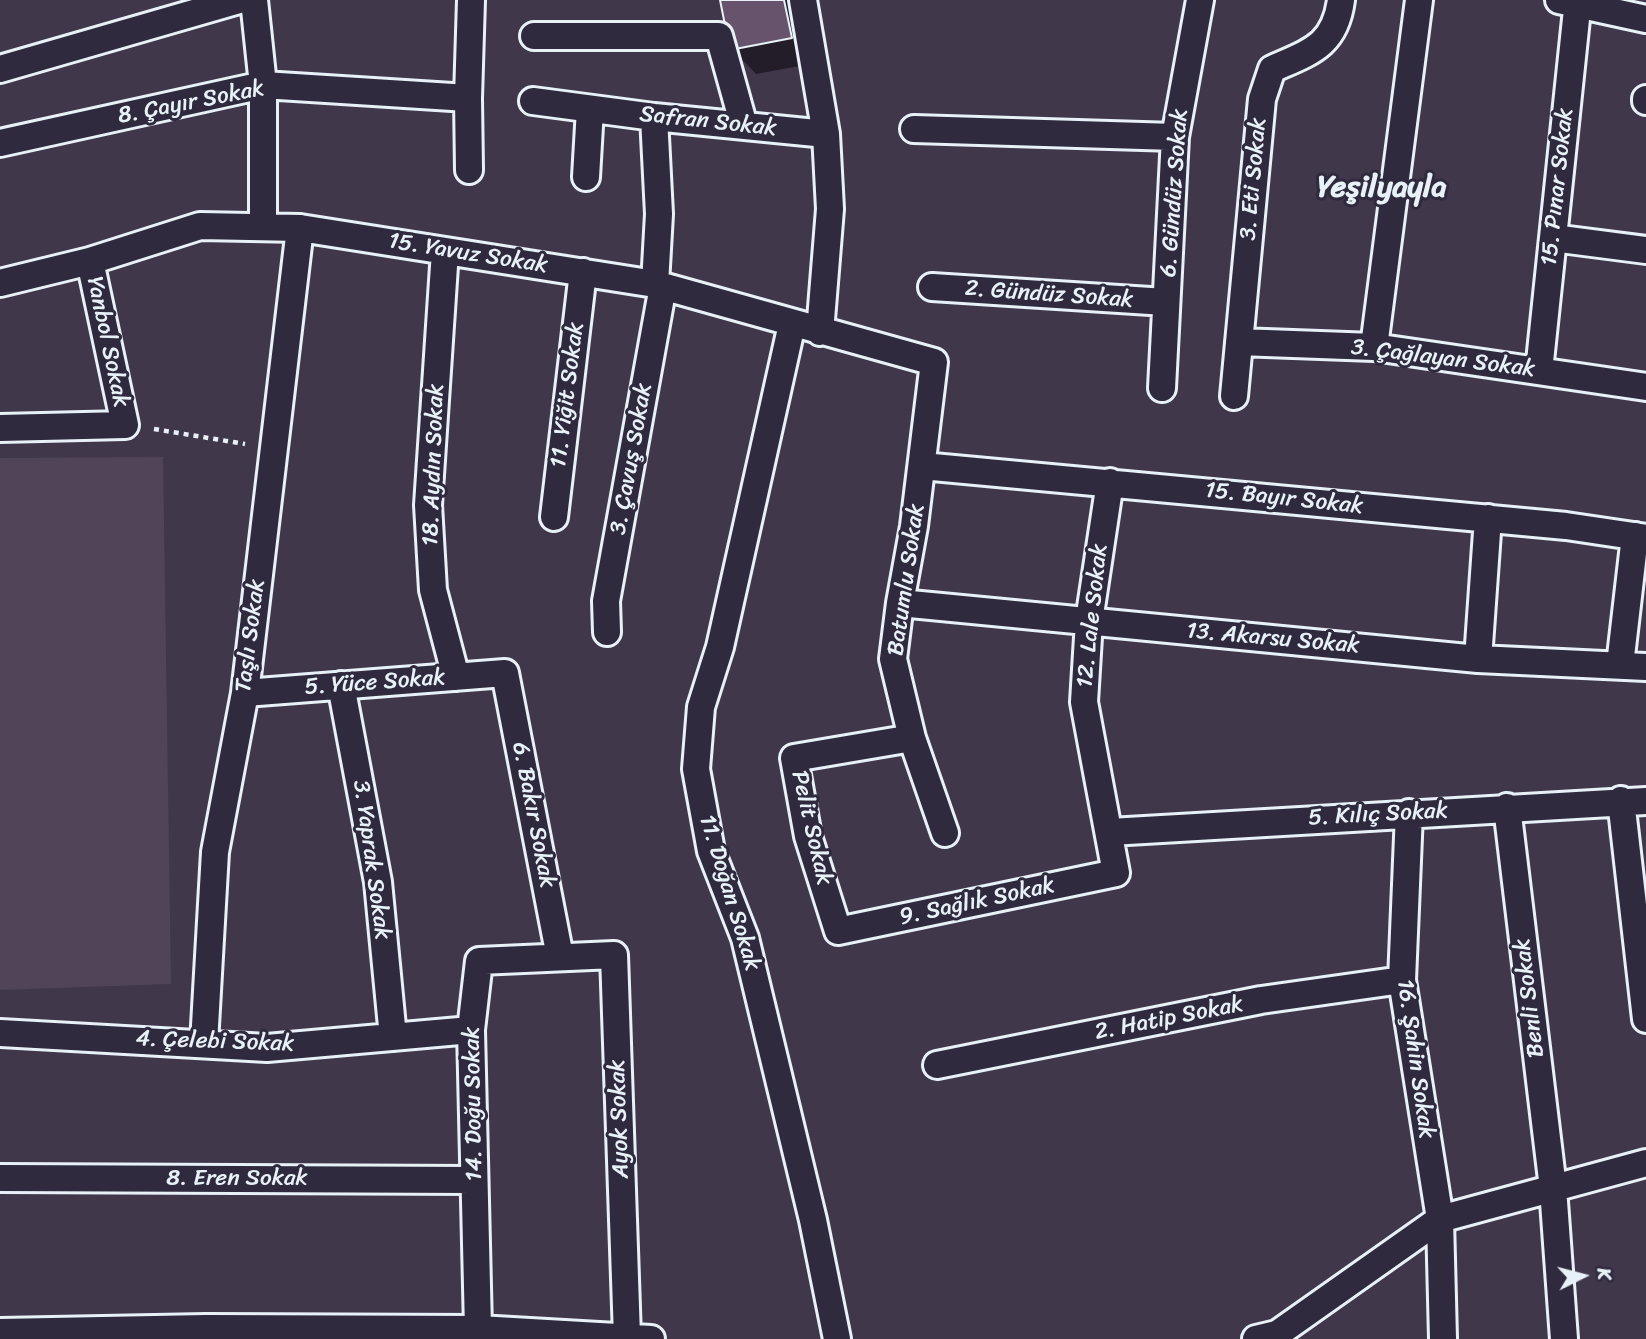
<!DOCTYPE html>
<html>
<head>
<meta charset="utf-8">
<style>
  body { margin:0 }
  #map { position:relative; width:1646px; height:1339px; overflow:hidden; background:#40374b; font-family:Sriracha,sans-serif }
  canvas { display:block }
  .north { position:absolute; left:1548px; top:1241px; width:70px; height:70px; -webkit-text-stroke:5px #2f2a3d; paint-order:stroke; rotate:84deg; font-size:19px; font-weight:700; line-height:28px; text-align:center; color:#e8f1f8 }
  .north::after { content:''; display:block; margin:auto; width:24px; height:32px; background:#e8f1f8; clip-path:polygon(50% 0,100% 100%,50% 72%,0 100%) }
</style>
</head>
<body>
<div id="map">
<canvas width="1646" height="1339"></canvas>
<div class="north">K</div>
</div>
<script>
const context = document.querySelector('canvas').getContext('2d');
context.lineJoin = 'round';
function fillPath(path, color) { context.fillStyle = color; context.fill(path, 'evenodd'); }
function strokePath(path, color, width, dash) { context.strokeStyle = color; context.lineWidth = width; context.lineCap = dash ? 'butt' : 'round'; context.setLineDash(dash || []); context.stroke(path); }
function label(font, color, halo, rows, align = 'center') {
  context.font = font + ' Sriracha,sans-serif'; context.lineWidth = 6; context.setLineDash([]); context.textBaseline = 'middle'; context.strokeStyle = halo; context.fillStyle = color; for (const [text, x, y, turn = 0] of rows) {
    context.save(); context.translate(x, y); context.rotate((+turn || 0) * Math.PI / 180); context.textAlign = isNaN(turn) ? turn : align; if (halo) context.strokeText(text, 0, 0); context.fillText(text, 0, 0); context.restore();
  }
}
fillPath(new Path2D(`
  M163 457 171 984 0 990V458Z`), '#4f4458');
fillPath(new Path2D(`
  M722 0H804L816 63 756 74 732 49Z`), '#0007');
const building = new Path2D(`
  M720 0H784L792 38 730 50Z`);
fillPath(building, '#67546c');
strokePath(building, '#e8f1f8', 2);
const street = new Path2D(`
  M254 0 263 85V226
  M803 0 826 134 830 209 820 332
  M1559 0 1646 19
  M534 36H719L744 126
  M0 69 239 0
  M1646 99V101
  M533 101 654 117 826 134
  M654 117 659 214 655 284
  M914 129 1175 137
  M0 143 263 85 468 98
  M469 170 468 98 471 0
  M586 177 590 109
  M1553 238 1646 250
  M445 251 428 505 433 590 456 677
  M0 283 90 261 200 226 300 228 655 284 934 362 914 526 900 603 893 659 912 738 945 833
  M932 287 1166 302
  M792 324 720 647 701 707 696 769 711 851 745 938 813 1220 837 1339
  M1239 342 1374 347 1646 387
  M1374 347 1419 0
  M1539 371 1578 0
  M1162 388 1175 137 1200 0
  M1234 396 1262 99 1272 69C1310 52 1335 46 1341 0
  M0 428 125 425 90 261
  M922 466 1566 526 1646 538
  M554 517 583 272
  M900 603 1478 659 1646 667
  M607 632 606 601 663 286
  M1478 659 1488 518
  M1620 665 1635 536
  M341 685 378 882 393 1037
  M245 693 505 673 560 957
  M912 738 794 758 808 836 838 931 1116 873 1084 702 1089 621 1110 482
  M1621 800 1646 1019
  M1507 807 1553 1188 1564 1339
  M1409 813 1402 980 1440 1219 1443 1339
  M1110 832 1646 801
  M0 1033 267 1048 471 1030
  M204 1043 215 852 245 693 300 228
  M937 1065 1261 1000 1402 980
  M0 1178 474 1180
  M478 1329 471 1030 479 961 614 955 627 1337
  M0 1332 206 1328 478 1329 651 1339
  M1256 1339 1277 1334 1440 1219 1646 1163`);
strokePath(street, '#e8f1f8', 32);
strokePath(new Path2D(`
  M154 429 245 444`), '#e8f1f8', 4.5, [5, 5]);
strokePath(street, '#2f2a3d', 26);
label('23px', '#e8f1f8', '#2f2a3d', [
  ["8. Çayır Sokak",191,103,-11],
  ["Safran Sokak",708,122,6],
  ["3. Eti Sokak",1254,179,-85],
  ["15. Pınar Sokak",1558,187,-84],
  ["6. Gündüz Sokak",1175,193,-86],
  ["15. Yavuz Sokak",468,254,9],
  ["2. Gündüz Sokak",1049,295,4],
  ["Yanbol Sokak",107,342,78],
  ["3. Çağlayan Sokak",1443,359,7],
  ["11. Yiğit Sokak",568,395,-83],
  ["3. Çavuş Sokak",632,459,-80],
  ["18. Aydın Sokak",434,465,-88],
  ["15. Bayır Sokak",1284,499,6],
  ["Batumlu Sokak",907,580,-82],
  ["12. Lale Sokak",1093,616,-84],
  ["Taşlı Sokak",251,636,-83],
  ["13. Akarsu Sokak",1273,639,5],
  ["5. Yüce Sokak",375,683,-4],
  ["6. Bakır Sokak",533,815,79],
  ["5. Kılıç Sokak",1378,815,-3],
  ["Pelit Sokak",811,828,77],
  ["3. Yaprak Sokak",371,860,82],
  ["11. Doğan Sokak",729,893,73],
  ["9. Sağlık Sokak",977,902,-12],
  ["Benli Sokak",1530,998,-97],
  ["2. Hatip Sokak",1169,1019,-11],
  ["4. Çelebi Sokak",215,1042,2],
  ["16. Şahin Sokak",1415,1059,82],
  ["14. Doğu Sokak",474,1104,-91],
  ["Ayok Sokak",620,1119,-92],
  ["8. Eren Sokak",237,1179]
]);
label('bold 30px', '#e8f1f8', '#2f2a3d', [
  ["Yeşilyayla",1382,188]
]);
</script>
</body>
</html>
